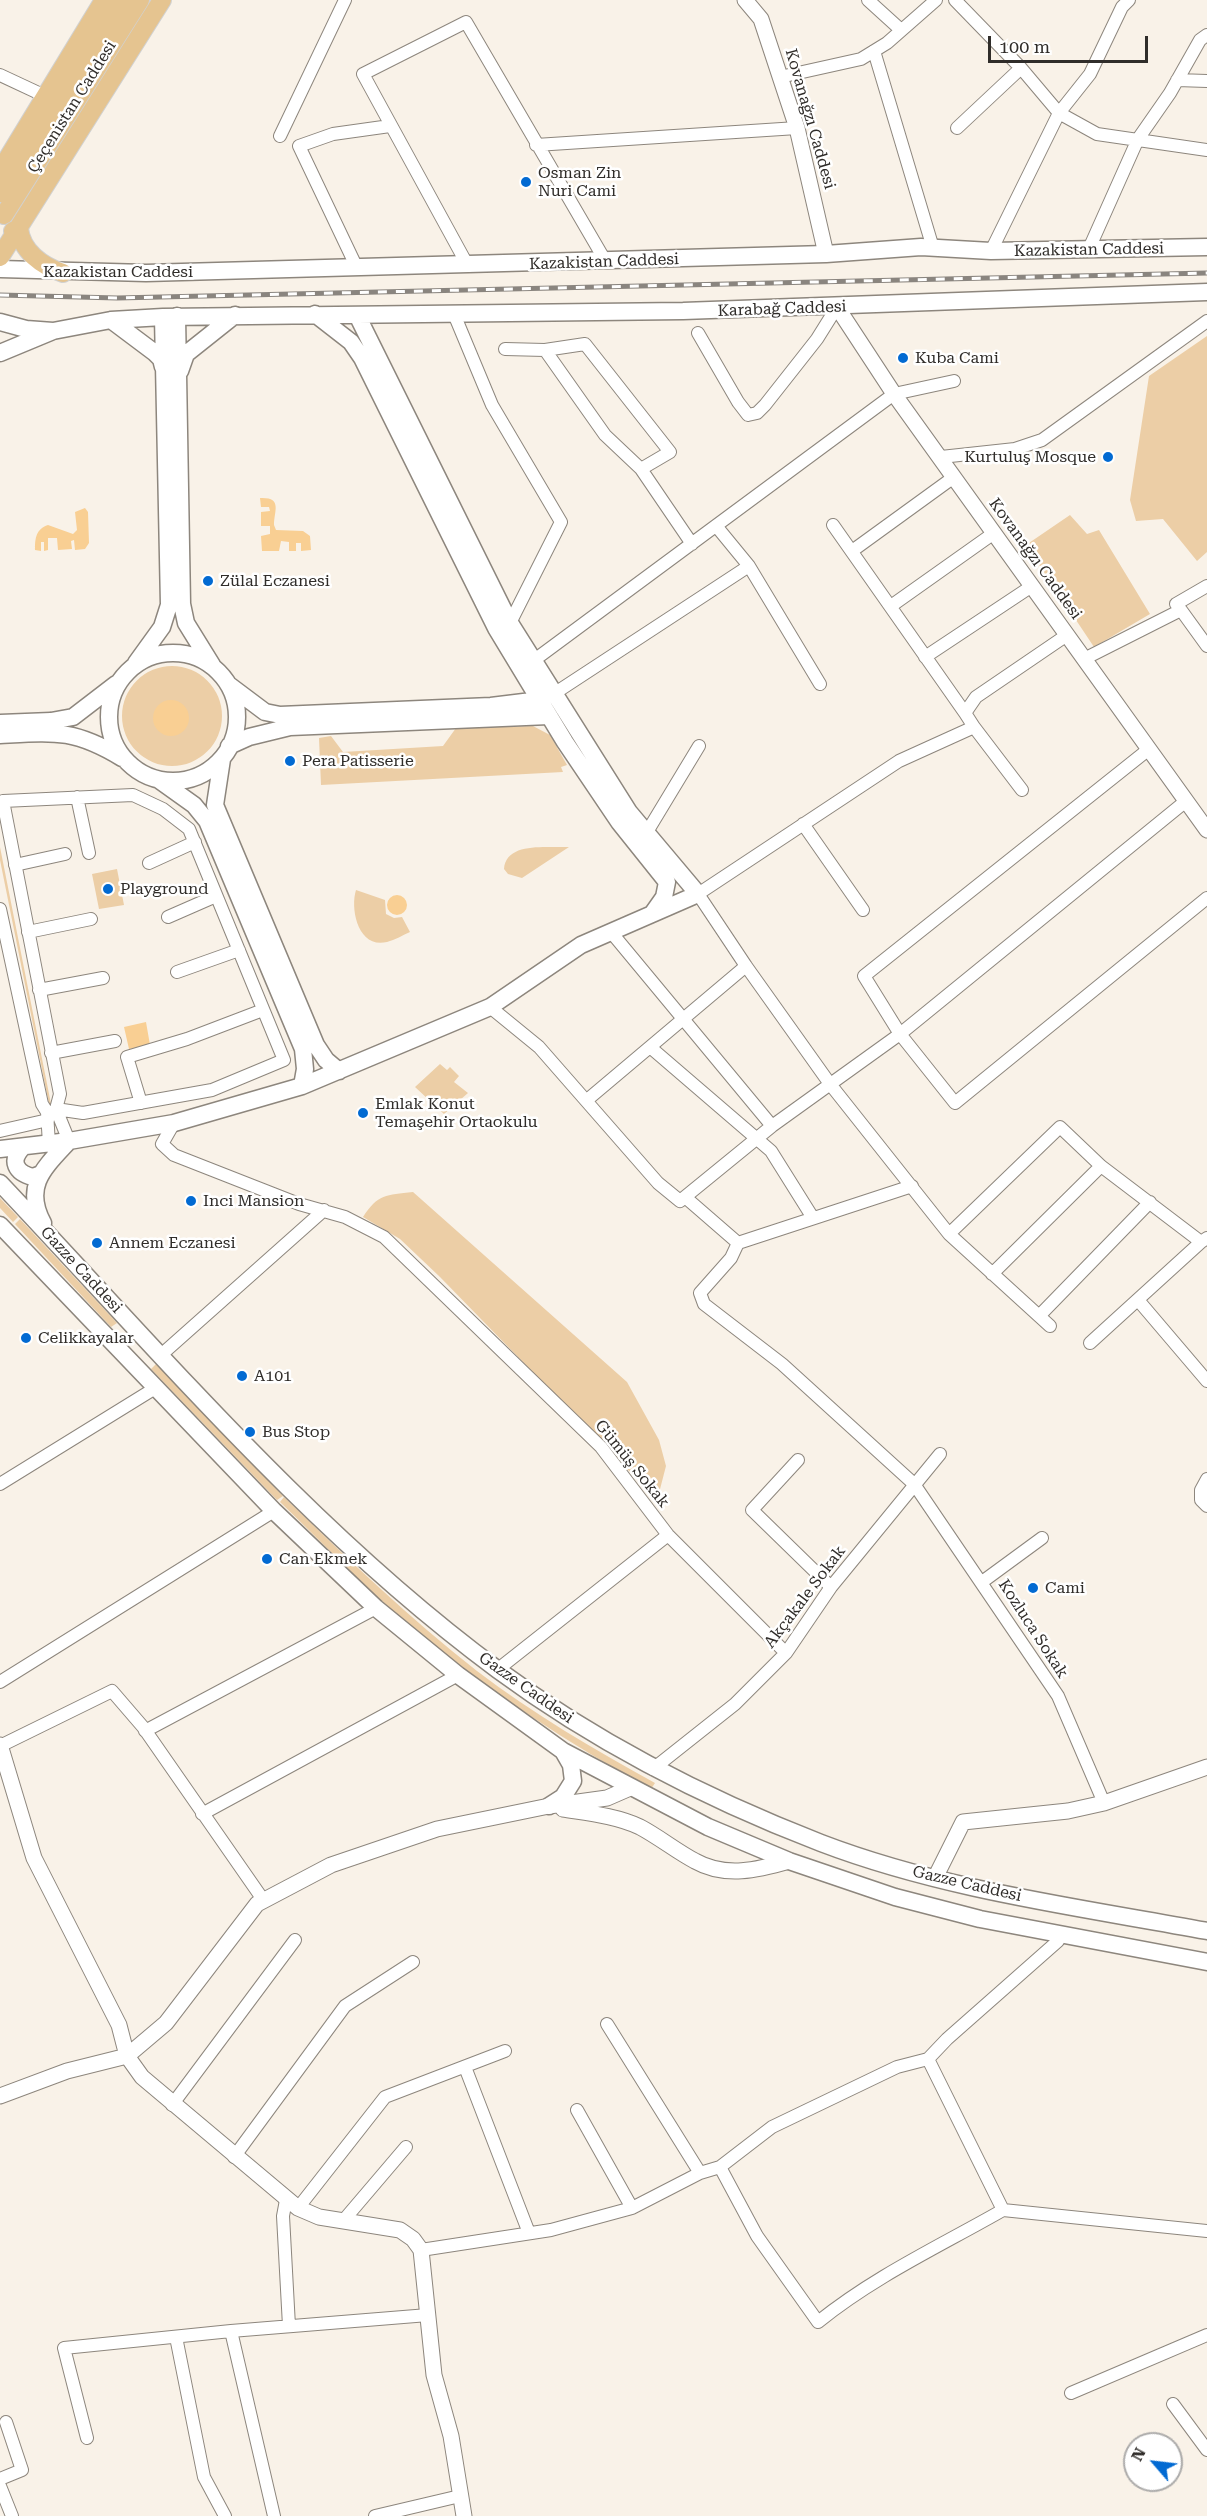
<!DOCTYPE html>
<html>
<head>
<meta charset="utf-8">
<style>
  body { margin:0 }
  #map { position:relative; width:1207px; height:2516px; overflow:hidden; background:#f9f2e8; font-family:"Roboto Serif",serif }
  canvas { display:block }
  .north { position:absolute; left:1123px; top:2432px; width:60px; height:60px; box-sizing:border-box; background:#fff; border:2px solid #acabaa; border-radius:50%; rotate:298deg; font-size:16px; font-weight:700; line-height:24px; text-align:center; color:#302d2a }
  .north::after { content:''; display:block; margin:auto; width:21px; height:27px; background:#026ad2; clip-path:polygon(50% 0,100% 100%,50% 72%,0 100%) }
  .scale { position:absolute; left:988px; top:36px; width:160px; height:27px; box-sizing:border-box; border:3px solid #302d2a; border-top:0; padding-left:8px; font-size:18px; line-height:21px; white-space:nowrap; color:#302d2a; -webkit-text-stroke:4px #fff; paint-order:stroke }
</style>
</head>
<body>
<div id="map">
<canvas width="1207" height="2516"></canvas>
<div class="north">N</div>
<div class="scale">100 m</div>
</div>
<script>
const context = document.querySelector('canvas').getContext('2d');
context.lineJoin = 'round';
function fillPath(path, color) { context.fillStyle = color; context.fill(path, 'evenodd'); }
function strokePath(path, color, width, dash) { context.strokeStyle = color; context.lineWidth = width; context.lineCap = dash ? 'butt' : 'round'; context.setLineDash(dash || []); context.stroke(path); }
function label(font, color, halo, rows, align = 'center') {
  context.font = font + ' "Roboto Serif",serif'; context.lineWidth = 5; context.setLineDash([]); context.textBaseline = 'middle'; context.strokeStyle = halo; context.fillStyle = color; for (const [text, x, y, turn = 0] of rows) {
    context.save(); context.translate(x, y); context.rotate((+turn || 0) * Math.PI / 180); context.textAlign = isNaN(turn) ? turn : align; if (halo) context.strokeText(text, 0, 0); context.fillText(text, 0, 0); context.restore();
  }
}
fillPath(new Path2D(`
  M1207 336V552L1197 561 1163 519 1136 521 1130 500 1149 376Z
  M1070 515 1087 534 1099 530 1150 614 1094 647 1026 545Z
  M122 716a50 50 0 1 1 100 0a50 50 0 1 1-100 0Z
  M533 726 550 735 567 765 561 767 563 772 321 785 319 738 331 736 343 752 443 746 456 728Z
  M0 847 52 1109H50L0 860Z
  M569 847 522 878 508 874 504 869C506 841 548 848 569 847Z
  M117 869 124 905 99 909 92 874Z
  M356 890 385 900 386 914 394 918 402 917 410 932C403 935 395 940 387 942 358 949 350 909 356 890Z
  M440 1064 447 1070 450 1067 459 1076 454 1082 468 1093 444 1114 415 1087Z
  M413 1192 627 1382 659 1440 666 1466 659 1493 634 1476 440 1277 400 1239 363 1217C378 1194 386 1195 413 1192Z
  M0 1198 18 1217 13 1222 0 1208Z
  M20 1219 117 1323 111 1327 15 1224Z
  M156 1364 283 1496 277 1500 151 1369Z
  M284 1497C347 1558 409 1618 477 1671 533 1714 594 1749 655 1783L651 1789C568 1743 490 1692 416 1631 368 1591 325 1545 280 1502Z`), '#eccea6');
fillPath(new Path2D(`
  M260 498C283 497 274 511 274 525L276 530 303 531 310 536 311 550 301 551V543H296V551H289V542L281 541 279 551H262L261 536 270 534V526H261V512L270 511 269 507H261Z
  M85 508 88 512 89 543 85 549 75 550 74 540 71 541 72 549 58 550 57 538H48V550L44 551V542H41V551L35 550C35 538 36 529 48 525L73 534 77 530 75 512Z
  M153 718a18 18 0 1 1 36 0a18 18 0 1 1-36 0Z
  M387 905a10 10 0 1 1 20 0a10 10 0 1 1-20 0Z
  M146 1022 150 1045 129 1049 124 1027Z`), '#f9cf93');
const minor = new Path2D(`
  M868 0 901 30
  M955 0 1021 68 1059 113 1097 134 1207 150
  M874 51 933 248
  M0 75 45 96
  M780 77 861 59 887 43 936 0
  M1177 80 1207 81
  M957 128 1021 68
  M280 136 345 0
  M536 145 797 128
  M991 251 1059 113 1090 74 1122 7 1129 0
  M1088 251 1138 139 1170 93 1200 40 1207 35
  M468 266 363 74 466 22 606 262
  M357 268 299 146 333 134 390 126
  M454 314 492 405 561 522 510 623
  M698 333 738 402 748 415 757 413 765 405 817 339 837 307
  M505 349 545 350 585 344 670 452 641 469
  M545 350 605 435 641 469 692 544
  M941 457 1015 449 1042 440 1207 321
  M833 525 965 713
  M717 527 749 566 820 684
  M852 551 954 477
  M891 606 994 533
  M1181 610 1176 604 1207 586
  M925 657 1032 586
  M1084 659 1181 610 1207 646
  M533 661 894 394 954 381
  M549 697 749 566
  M974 727 1022 790
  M1149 749 864 976 900 1034 955 1103 1207 898
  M77 797 89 853
  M803 824 863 910
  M647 832 699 746
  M149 863 195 842
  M15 865 65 854
  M0 909 42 1104 47 1112 49 1144
  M168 917 216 896
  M28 932 91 919
  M611 932 772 1126
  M177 972 239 950
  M39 990 103 978
  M490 1007 539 1047 658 1183 680 1201 772 1126 900 1034 1186 801
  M650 1047 771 1151 813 1218
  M51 1053 115 1041
  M587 1100 746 966
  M141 1103 127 1057 187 1039 263 1010
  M56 1109 60 1094 3 801 133 795 163 809 189 829 284 1060 212 1090 83 1113 56 1109 69 1141
  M174 1123 162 1144 174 1155 299 1204 345 1217 384 1237 601 1447 668 1535 786 1653
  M0 1131 48 1120
  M685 1197 738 1243 731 1258 700 1293 704 1304 782 1364 914 1484 1058 1696 1104 1803
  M949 1234 1060 1127 1101 1166 1201 1242 1207 1238
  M738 1243 912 1186
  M992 1274 1101 1166
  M1138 1300 1207 1381
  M1040 1315 1150 1202
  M1050 1326 949 1234 830 1084 746 966 698 894 899 761 974 727 965 713 976 697 1067 635
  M1090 1343 1201 1242
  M161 1355 324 1210
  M798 1460 752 1510 831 1587
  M1207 1479 1201 1490V1500L1207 1506
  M0 1484 157 1387
  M982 1582 1042 1538
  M497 1670 668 1535
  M0 1682 274 1511
  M145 1731 376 1608
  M0 1746 112 1691 143 1727 264 1901
  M653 1769 735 1704 786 1653 831 1587 940 1454
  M202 1814 458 1675
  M607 2024 700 2173
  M928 2059 1003 2210 1207 2231
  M465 2067 529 2233
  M172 2105 295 1940
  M577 2110 632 2208
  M234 2157 345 2006 413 1962
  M720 2167 757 2236 818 2322C875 2276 940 2246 1003 2210
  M286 2200 283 2216 289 2326
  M298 2208 385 2097 505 2051
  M343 2221 406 2147
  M421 2250 551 2230 632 2208 700 2173 720 2167 772 2127 897 2067 928 2059 947 2039 1058 1941 1061 1933
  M231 2331 274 2516
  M176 2337 204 2477 225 2516
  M1071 2393 1207 2335
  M1173 2404 1207 2450
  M87 2438 64 2348 231 2331 428 2315
  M0 2479 22 2470 6 2422
  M0 2486 12 2516
  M375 2516 460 2496`);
const tertiary = new Path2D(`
  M745 0 761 19 797 128 826 254
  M837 307 894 394 1207 830
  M0 1745 34 1858 119 2025 127 2056 142 2077 298 2208 319 2217 400 2230 413 2239 421 2250 434 2375 451 2436 464 2516
  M563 1809C588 1813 617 1816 640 1827 659 1837 676 1851 695 1861 725 1878 758 1870 789 1861
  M935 1878 963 1822 1068 1811 1104 1803 1207 1767
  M0 2096 67 2071 127 2056 166 2023 257 1904 331 1865 437 1829 549 1806 607 1798 630 1788`);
const secondary = new Path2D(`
  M0 269 146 273 826 254 921 247 991 251 1207 247
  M315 314 351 342 362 358 496 628 565 742 619 822 667 882 664 897 652 914
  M177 316 182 604 186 623 212 665
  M111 320 155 353 161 359 163 367
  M0 322 26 329 53 331 0 353
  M53 331 111 320 163 317 683 311 1207 292
  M180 371 186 354 235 315
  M109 717a64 64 0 1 1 128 0a64 64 0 1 1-128 0Z
  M136 663 162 627 169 605 163 317
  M229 685 265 712 280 715 491 706 540 700
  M0 723 51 721 73 717 116 684
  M0 735C55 732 74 729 122 758
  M229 746 249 737 290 727 549 716
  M222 759 215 805 316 1045 326 1060 339 1071
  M159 780 194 805 207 821 303 1049 305 1069 302 1086
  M23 1147C9 1161 16 1173 33 1177L41 1174
  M0 1149 69 1141 174 1123 302 1086 490 1007 581 945 698 894 629 812 510 623 357 315
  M0 1183C159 1351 311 1532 498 1670 597 1743 707 1799 821 1843 944 1890 1078 1907 1207 1931
  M43 1223C23 1186 44 1168 69 1141
  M0 1225 274 1511 376 1608 458 1675 563 1751 708 1827 789 1861 895 1897 980 1919 1207 1962
  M549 1806 563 1797 573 1781 571 1765 563 1751`);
const primary = new Path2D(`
  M0 171 104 0
  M0 193 122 0
  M4 215 140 0
  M13 231 19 228C21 251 42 266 63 273
  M0 257 162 0`);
strokePath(minor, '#8d867d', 14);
strokePath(tertiary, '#8d867d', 17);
strokePath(secondary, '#8d867d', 19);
strokePath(primary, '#d1d1d0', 20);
strokePath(minor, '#fff', 12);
strokePath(tertiary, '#fff', 15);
strokePath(secondary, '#fff', 16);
strokePath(primary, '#e5c490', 18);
const rail = new Path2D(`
  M0 295 117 298 1207 273`);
strokePath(rail, '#8a857f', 5);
strokePath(rail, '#fff', 3, [9]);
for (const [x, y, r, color] of [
  [526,182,6,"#026ad2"],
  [903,358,6,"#026ad2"],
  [1108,457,6,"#026ad2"],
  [208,581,6,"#026ad2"],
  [290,761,6,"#026ad2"],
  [108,889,6,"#026ad2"],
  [363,1113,6,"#026ad2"],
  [191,1201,6,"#026ad2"],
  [97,1243,6,"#026ad2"],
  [26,1338,6,"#026ad2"],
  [242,1376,6,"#026ad2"],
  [250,1432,6,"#026ad2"],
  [267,1559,6,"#026ad2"],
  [1033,1588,6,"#026ad2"]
]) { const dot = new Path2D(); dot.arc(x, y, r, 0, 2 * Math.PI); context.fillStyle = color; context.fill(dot); strokePath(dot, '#fff', 2); }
label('16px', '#302d2a', '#fff', [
  ["Çeçenistan Caddesi",72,107,-58],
  ["Kovanağzı Caddesi",810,119,74],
  ["Kazakistan Caddesi",1089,250,-1],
  ["Kazakistan Caddesi",604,262,-2],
  ["Kazakistan Caddesi",118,272],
  ["Karabağ Caddesi",782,309,-2],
  ["Kovanağzı Caddesi",1035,559,54],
  ["Gazze Caddesi",81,1270,47],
  ["Gümüş Sokak",632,1464,51],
  ["Akçakale Sokak",805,1597,-53],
  ["Kozluca Sokak",1033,1629,57],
  ["Gazze Caddesi",526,1688,35],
  ["Gazze Caddesi",967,1884,13]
]);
label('16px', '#302d2a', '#fff', [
  ["Osman Zin",538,173],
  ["Nuri Cami",538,191],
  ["Kuba Cami",915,358],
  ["Kurtuluş Mosque",1096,457,"right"],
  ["Zülal Eczanesi",220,581],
  ["Pera Patisserie",302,761],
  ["Playground",120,889],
  ["Emlak Konut",375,1104],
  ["Temaşehir Ortaokulu",375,1122],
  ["Inci Mansion",203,1201],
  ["Annem Eczanesi",109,1243],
  ["Celikkayalar",38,1338],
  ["A101",254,1376],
  ["Bus Stop",262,1432],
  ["Can Ekmek",279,1559],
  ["Cami",1045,1588]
], 'left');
</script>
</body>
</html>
